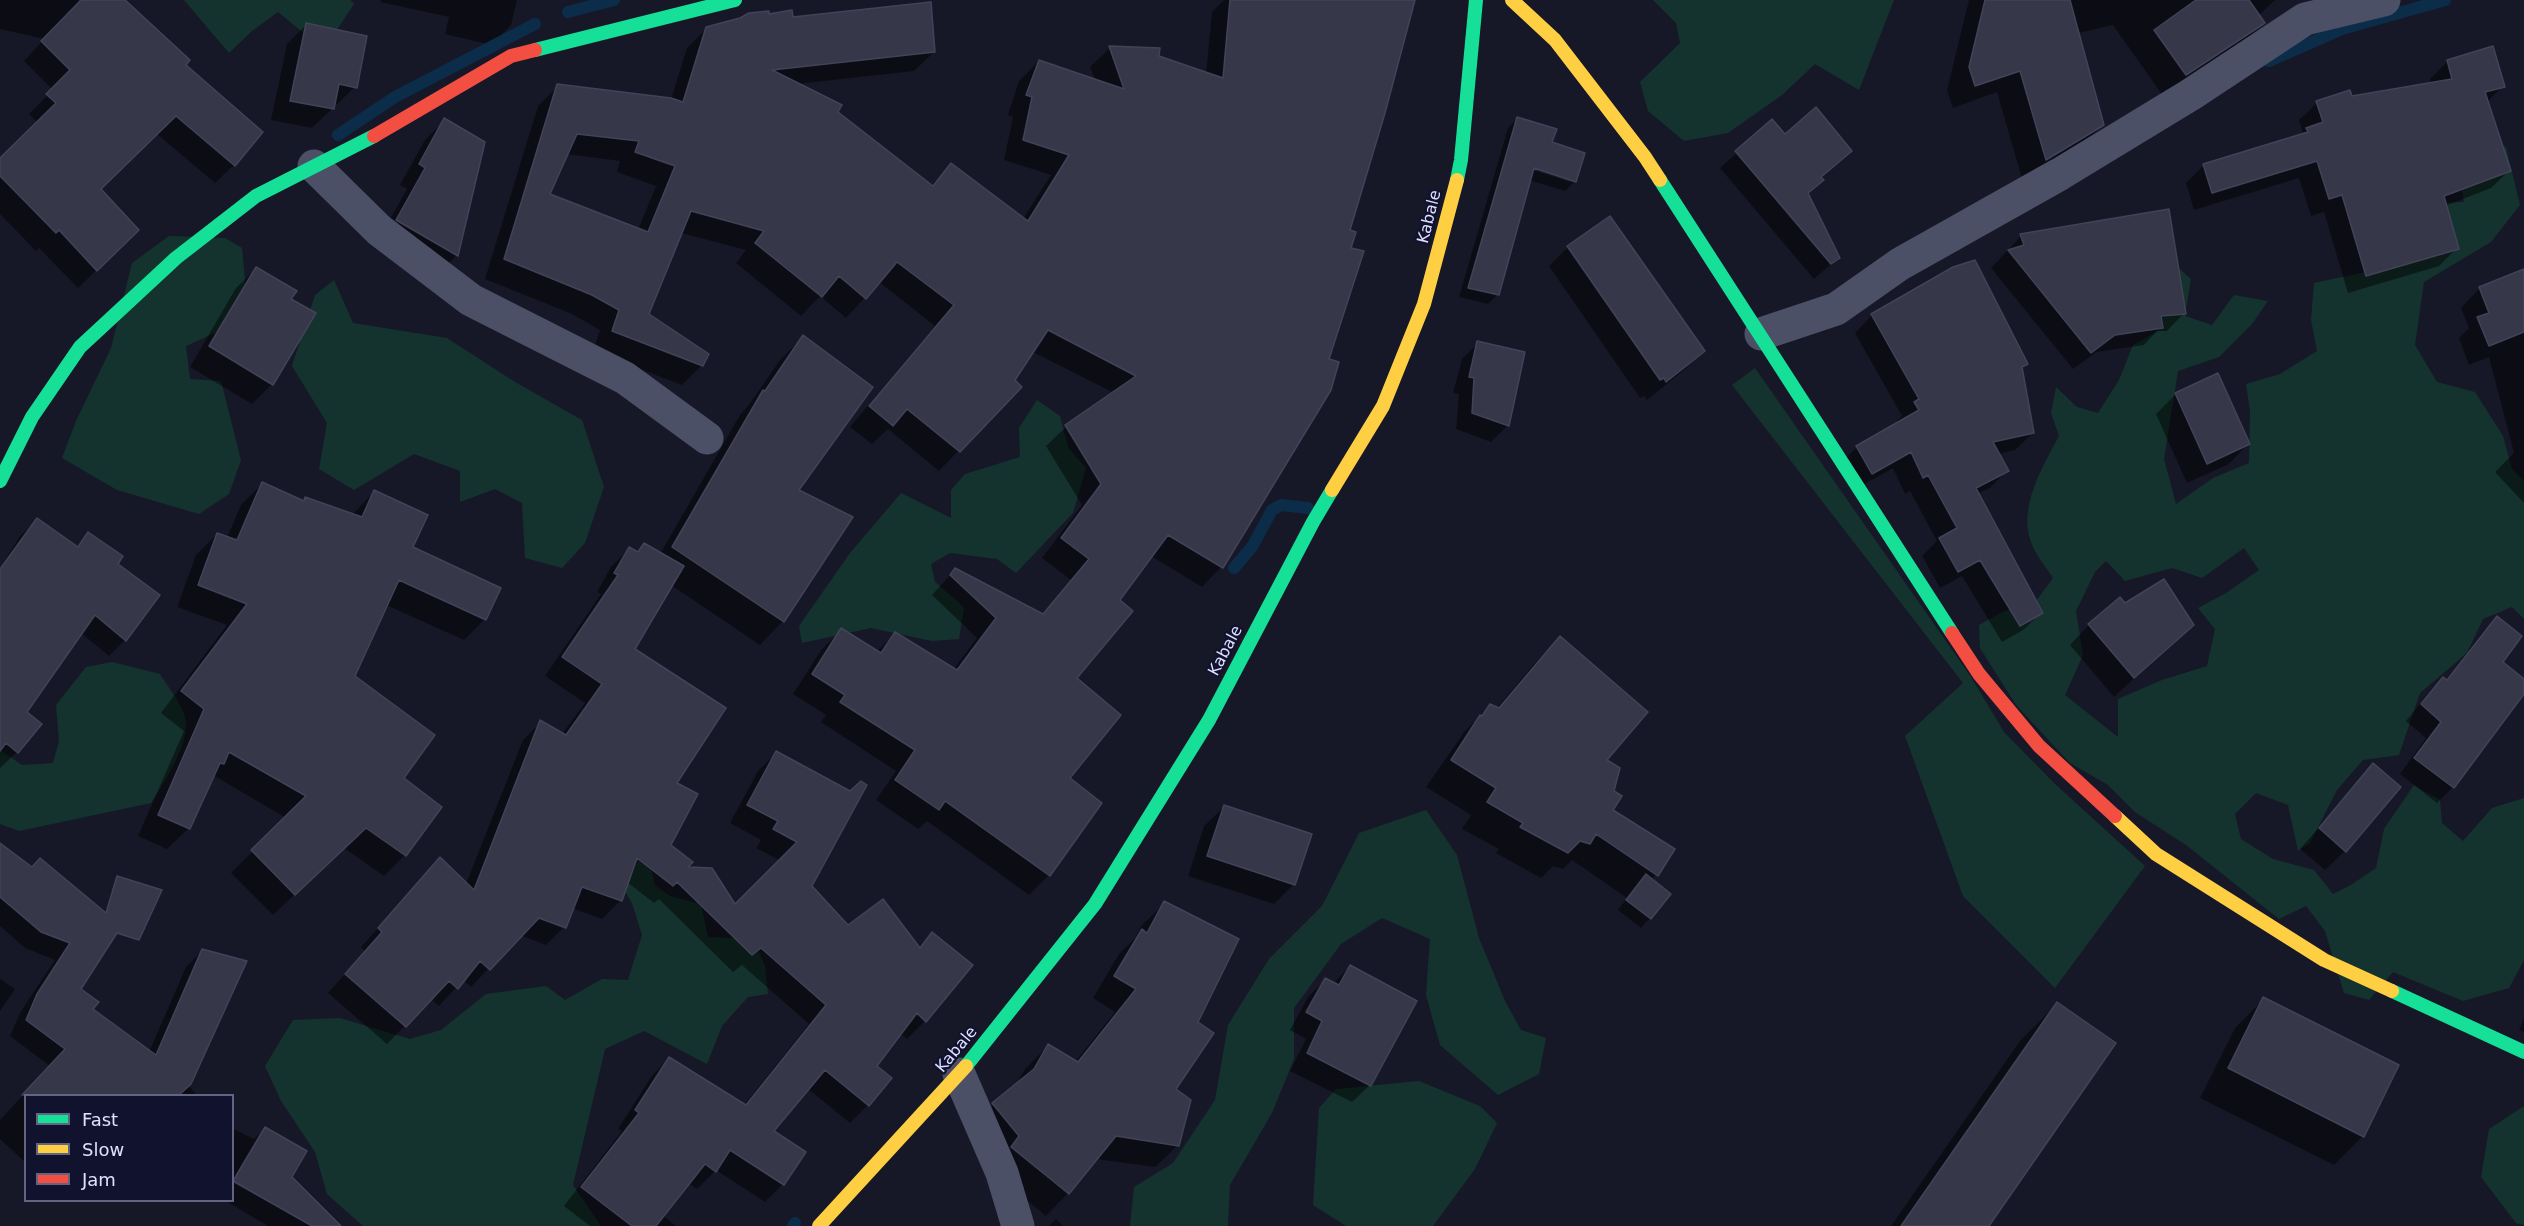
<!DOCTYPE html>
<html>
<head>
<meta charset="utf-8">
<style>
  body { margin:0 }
  #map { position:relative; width:2524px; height:1226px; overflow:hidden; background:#171827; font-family:"DejaVu Sans",sans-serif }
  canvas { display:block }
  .legend { position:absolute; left:24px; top:1094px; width:210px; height:108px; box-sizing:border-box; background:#11122d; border:2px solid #636481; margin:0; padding:8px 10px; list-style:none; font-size:18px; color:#dde0ff }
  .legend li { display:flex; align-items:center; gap:12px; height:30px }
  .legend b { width:30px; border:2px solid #636481 }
</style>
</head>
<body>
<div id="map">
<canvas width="2524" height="1226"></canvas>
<ul class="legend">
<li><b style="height:8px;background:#16e098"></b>Fast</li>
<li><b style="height:8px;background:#ffcf43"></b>Slow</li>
<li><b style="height:8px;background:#f24e42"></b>Jam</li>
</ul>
</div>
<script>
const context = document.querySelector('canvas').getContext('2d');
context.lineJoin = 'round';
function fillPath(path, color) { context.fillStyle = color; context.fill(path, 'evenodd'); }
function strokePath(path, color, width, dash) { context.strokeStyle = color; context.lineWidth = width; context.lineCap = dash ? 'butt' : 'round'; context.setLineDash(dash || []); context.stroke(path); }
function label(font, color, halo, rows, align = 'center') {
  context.font = font + ' "DejaVu Sans",sans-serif'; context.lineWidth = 4.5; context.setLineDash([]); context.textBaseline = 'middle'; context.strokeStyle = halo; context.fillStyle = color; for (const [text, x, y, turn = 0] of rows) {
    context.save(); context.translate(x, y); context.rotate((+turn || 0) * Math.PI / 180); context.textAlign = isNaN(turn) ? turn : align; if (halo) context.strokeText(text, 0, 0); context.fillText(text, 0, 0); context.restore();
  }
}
fillPath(new Path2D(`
  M184 0H350L354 4 330 40 316 43 278 12 252 31 229 53Z
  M1653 0H1894L1859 90 1815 64 1782 95 1728 133 1684 141 1648 111 1640 82 1680 43 1676 23Z
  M2474 127 2506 147 2520 205 2491 242 2424 282 2415 345 2437 382 2475 392 2503 436 2512 469 2524 481V619L2512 607 2483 619 2467 653 2420 693 2399 755 2363 760 2337 790 2310 843 2298 851 2288 805 2256 793 2235 814 2241 839 2273 859 2314 870 2333 894 2351 885 2376 868 2384 829 2414 785 2440 800 2442 823 2463 841 2492 808 2524 798V960L2509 988 2463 1001 2393 972 2369 1000 2344 993 2325 931 2306 906 2279 919 2186 845 2135 812 2108 785 2070 763 2016 705 1980 648 1979 625 2004 611 2033 605 2053 578C2046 567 2035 554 2031 542 2018 507 2043 466 2059 436L2051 413 2056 387 2077 407 2098 413 2119 380 2133 345 2163 328 2160 295 2172 262 2191 279 2185 316 2212 325 2234 295 2268 301 2252 324 2219 357 2178 371 2164 459 2176 504 2213 478 2249 463 2250 411 2246 384 2280 374 2317 351 2311 320 2314 283 2412 262 2358 255 2382 253 2429 203 2464 202 2457 165ZM2244 548 2259 570 2226 593 2198 608 2215 629 2207 666 2162 680 2118 699V737L2065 695 2083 655 2076 611 2095 572 2106 561 2125 581 2172 568 2202 578Z
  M169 236 225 238 242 248 247 302 233 325 186 346 190 379 221 381 241 460 229 494 199 514 117 490 62 458 76 421 111 348 132 263Z
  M334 280 353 323 447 338 515 382 582 420 604 487 585 543 562 568 525 558 522 503 495 489 460 502V471L414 454 354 490 319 469 327 423 292 366 315 295Z
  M1755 368 1971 677 2004 732 2054 783 2145 866 2055 988 1963 896 1905 736 1963 683 1732 385Z
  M1037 400 1060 416 1068 447 1086 468 1073 513 1016 573 997 559 950 553 931 564 935 582 964 607 959 639 932 641 871 628 802 643 799 626 850 553 901 493 951 518V490L965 474 1020 457 1019 428Z
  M112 662 160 674C168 687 179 700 184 714 194 738 164 783 151 803L19 831 0 824V750L22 765 53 763 59 741 56 705 86 667Z
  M1426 810 1457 855 1479 938 1505 1001 1521 1030 1546 1038 1539 1074 1498 1095 1440 1045 1426 995 1430 939 1382 918 1341 944 1294 1008V1059L1272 1113 1230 1185 1228 1226H1130L1134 1187 1173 1163 1215 1100 1228 1025 1269 959 1322 906 1359 833Z
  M637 856 650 863 655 885 670 896 701 904 708 937 753 939 765 966 768 994 748 997 722 1026 707 1064 644 1031 605 1049 573 1185 601 1226H363L327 1194 315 1152 281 1101 265 1066 293 1020 340 1018 410 1039 441 1030 486 994 546 986 565 1000 602 979 628 980 642 935 632 903 617 877Z
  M1419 1081 1480 1106 1497 1123 1475 1169 1433 1226H1346L1313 1205 1319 1108 1336 1089Z
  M2524 1106V1225L2516 1223 2481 1177 2489 1129Z`), '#14332e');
fillPath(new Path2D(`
  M0 0H123L184 65 234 165 215 183 157 134 99 189 137 230 78 288 39 248 36 251 0 214V160L38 123 29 114 53 90 24 61 44 39 0 29Z
  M381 0H517L511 25 491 45 445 34 449 17 380 2Z
  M1224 0H1413L1348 231 1327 360 1329 389 1221 567 1202 587 1151 556 1118 600 1075 678 1067 778 1100 803 1049 875 1029 895 927 821 918 829 876 800 896 771 821 722 826 715 793 694 822 649 842 630 876 652 895 634 953 670 977 638 932 595 955 570 1041 615 1071 580 1042 558 1082 505 1046 446 1066 427 1114 393 1033 352 1014 380 1020 387 939 471 888 429 872 444 850 427 935 326 879 282 846 318 820 296 801 316 736 263 746 250 681 233 648 315 702 365 682 385 593 351 600 330 572 314 485 279 538 106 558 86 671 99 687 48 707 28 768 15 934 52 914 71 797 84 931 186 951 165 1023 219 1051 175 1004 160 1013 117 1008 115 1019 81 1039 61 1095 80 1090 67 1110 48 1158 50V57L1206 74 1212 12ZM566 154 620 161 617 172 656 186 638 230 548 195Z
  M1969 0H2275L2258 16 2263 23 2241 45 2163 96 2113 25 2078 33 2102 125 2079 148 2023 182 1997 92 1953 108 1947 90Z
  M307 24 355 87 312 128 271 120 287 44Z
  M2448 61 2503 86 2487 102 2509 171 2491 188 2445 206 2457 248 2439 266 2348 293 2324 212 2311 216 2299 178 2194 210 2186 183 2204 165 2300 136 2303 133 2299 120 2317 103 2431 84 2430 79Z
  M1518 118 1551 143 1575 181 1565 191 1529 180 1498 294 1488 304 1459 297 1508 128ZM1527 165 1571 179V182L1526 168Z
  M445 120 483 142 457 255 437 275 378 240 407 189 400 185 425 140Z
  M1772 121 1784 136 1850 151 1820 178 1822 180 1807 194 1838 258 1814 279 1720 168Z
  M2021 236 2184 313 2167 331H2157L2144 345 2096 352 2073 369 1991 268Z
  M1568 247 1703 351 1684 370 1647 400 1644 396 1640 398 1549 266Z
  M256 269 289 299 272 384 252 404 190 367 236 288Z
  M2524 273V503L2495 472 2514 453 2489 357 2469 365 2459 338 2469 328 2461 308 2480 288Z
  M1872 315 2026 364 2021 369 2033 433 2015 450 1998 454 2007 470 1990 488 1977 494 2041 613 2023 630 2002 642 1962 576 1940 588 1922 556 1937 541 1910 491 1905 494 1893 468 1854 490 1840 464 1857 447 1899 423 1897 421 1902 416 1855 333Z
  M803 337 797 490 783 621 760 645 671 585 633 650 675 784 670 846 685 869 734 906 781 861 756 848 761 840 730 823 758 771 776 753 810 886 848 927 918 948 932 934 925 1021 907 1039 900 1033 875 1066 868 1105 850 1123 807 1088 771 1131 804 1153 783 1184 765 1202 716 1170 697 1189 688 1183 662 1215 676 1226H590L564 1206 622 1131 618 1129 651 1077 669 1058 744 1105 809 1024 742 965 733 972 659 899 654 903 627 882 621 900 602 919 572 908 564 927 546 945 520 935 471 987 463 980 439 1006 431 999 387 1044 328 993 365 951 361 947 440 859 466 884 523 740 541 722 562 734 585 703 545 676 601 594 597 592 611 567 629 549 636 553 644 545 660 554 740 415 748 406 780 360Z
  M1478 343 1524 353 1507 426 1491 442 1456 429 1459 394 1453 393 1462 359Z
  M2176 394 2248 444 2229 464 2187 483 2156 414Z
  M262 484 302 502 306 498 352 515 374 492 411 548 485 619 464 640 386 605 353 677 402 779 440 807 405 855 384 876 344 848 273 915 231 873 286 818 213 775 189 828 167 849 138 836 184 731 161 713 227 625 177 607 196 555 217 534 227 538 241 505Z
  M37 520 76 547 89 534 116 564 125 640 109 656 81 633 25 713 17 752 0 768V568L20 536Z
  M2125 605 2192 625 2114 697 2070 645 2089 625Z
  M2497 618 2501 662 2524 680V691L2453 787 2437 803 2400 774 2426 738 2406 721 2427 695 2443 679 2445 681 2481 634Z
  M1560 638 1605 760 1612 792 1610 811 1673 849 1651 881 1650 918 1641 928 1618 910 1627 898 1572 860 1563 869 1553 866 1541 878 1496 853 1499 849 1462 829 1471 815 1426 787 1465 731 1490 706 1496 709 1534 664Z
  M2374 765 2345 851 2325 870 2300 849Z
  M1224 807 1294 884 1274 904 1188 876 1204 826Z
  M0 845 120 926 79 989 91 1010 149 1052 186 967 202 951 188 1085 198 1096H26V1163L0 1139V1120L50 1066 10 1036 21 1011 55 960 25 948 0 926Z
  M1165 903 1196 1023 1174 1090 1178 1145 1155 1167 1096 1159 1068 1193 1046 1216 990 1170 970 1126 1016 1085 1025 1069 1048 1046 1075 1062 1115 1012 1093 998 1119 954 1135 938 1142 925Z
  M1350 966 1370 1085 1352 1102 1290 1071 1306 1039 1290 1030 1308 997 1325 980 1333 984Z
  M0 979 15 989 0 1011Z
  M2264 999 2363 1136 2334 1165 2200 1098 2235 1028Z
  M2057 1004 1987 1226H1891L2020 1041Z
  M2524 1018V1032L2519 1030Z
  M232 1128 254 1139 265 1129 290 1177 339 1226H268L224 1200H232V1182L306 1223 301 1218 232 1179Z
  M1056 1219 1063 1226H1049Z`), '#0007');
strokePath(new Path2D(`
  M568 12 614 0
  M2269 61 2342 29 2445 0
  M338 135 395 97 535 24
  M1234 568 1252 547 1272 510 1281 505 1308 508
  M793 1226 795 1223`), '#0b2d49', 12);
const building = new Path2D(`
  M81 0H125L190 60 186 65 263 132 235 166 176 116 101 189 139 230 97 271 59 230 56 233 0 176V158L56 103 46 94 70 70 41 41Z
  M1230 0H1415L1385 113 1350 230 1356 232 1351 248 1364 251 1329 359 1339 362 1331 390 1223 568 1168 535 1120 600 1133 611 1077 678 1121 715 1070 778 1102 803 1050 876 945 801 939 810 895 780 915 750 840 702 845 695 812 674 841 628 881 653 895 632 957 670 996 618 950 575 955 568 1043 614 1089 559 1061 538 1101 484 1065 425 1136 376 1048 330 1015 380 1022 387 960 452 907 409 893 426 869 406 954 305 897 262 866 299 839 276 822 297 755 243 764 231 691 211 649 314 709 354 703 366 612 331 619 310 592 295 504 259 557 84 671 98 683 102 706 27 740 18 749 13 769 11V14L792 10 793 17 931 2 935 52 772 70 842 105 838 112 933 186 951 163 1028 221 1069 155 1023 140 1032 97 1026 95 1039 60 1124 89 1109 46 1160 48 1159 56 1223 78ZM577 134 639 141 635 152 675 166 648 232 550 194Z
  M1985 0H2070L2104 125 2046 160 2020 71 1975 86 1969 67Z
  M2196 0H2249L2265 23 2186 75 2154 30Z
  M306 23 367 36 357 88 339 84 334 109 290 101Z
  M2493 46 2505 87 2485 92 2511 171 2444 196 2459 249 2366 276 2342 195 2329 199 2317 161 2212 193 2203 164 2308 132 2306 128 2323 122 2316 101 2350 90 2352 96 2452 79 2447 60Z
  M1816 107 1852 151 1821 177 1824 180 1808 193 1840 258 1831 264 1735 151 1772 119 1785 134Z
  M1517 117 1557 129 1552 142 1585 153 1576 182 1534 168 1499 295 1468 288Z
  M444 118 485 142 458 256 396 220 425 168 419 164Z
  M2169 209 2186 314 2161 316 2163 328 2115 335 2091 353 2008 250 2024 245 2020 234Z
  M1610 216 1705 351 1666 382 1664 378 1660 380 1567 246Z
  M1975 260 2028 364 2022 367 2034 433 1993 442 2009 471 1976 488 2043 613 2020 626 1980 560 1958 572 1939 538 1957 528 1928 475 1923 478 1911 452 1872 474 1856 446 1919 410 1914 402 1919 399 1871 314 1953 267Z
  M256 267 297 291 291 299 316 313 273 385 209 346Z
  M2524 269V332L2489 346 2477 317 2489 313 2479 287Z
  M803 335 873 387 799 490 853 517 784 622 672 547 763 390 765 391Z
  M1477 341 1525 352 1509 426 1472 413 1474 378 1469 377Z
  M2218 373 2250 444 2207 464 2175 393Z
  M262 482 304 501 305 497 362 517 374 490 428 515 413 547 501 588 486 620 399 580 355 676 435 735 404 778 442 807 406 856 366 828 295 895 251 850 306 796 229 752 224 764 220 763 190 829 158 815 204 709 181 691 247 604 198 585 217 533 237 540Z
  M37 518 78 547 88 532 123 556 118 564 160 595 126 641 95 615 27 712 42 724 18 753 6 743 0 751V569Z
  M644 543 684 566 635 649 726 708 677 783 698 794 671 845 693 862 688 867 712 868 735 904 797 842 773 829 778 821 747 805 776 751 850 791 861 781 867 785 812 886 848 925 883 899 920 948 932 932 973 965 926 1022 917 1013 877 1066 892 1078 869 1106 825 1070 774 1131 806 1152 784 1185 730 1150 716 1172 705 1164 656 1226H632L581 1187 639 1113 635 1110 669 1057 746 1105 826 1005 761 948 752 955 677 882 673 886 637 858 622 901 582 887 566 928 539 918 490 970 480 961 458 989 449 981 406 1027 345 974 382 932 378 928 440 857 474 890 540 720 566 735 602 684 562 657 618 575 614 573 629 547 638 552Z
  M2164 579 2194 625 2134 678 2088 624 2120 597 2125 603Z
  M2497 616 2522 636 2503 662 2524 679V694L2454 788 2414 758 2441 722 2421 704 2443 677 2447 680Z
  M1560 636 1648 712 1607 760 1620 768 1614 791 1622 796 1613 810 1675 849 1658 876 1596 834 1590 844 1580 841 1568 853 1520 827 1523 823 1487 802 1496 788 1451 760 1480 715 1482 716 1490 704 1499 708Z
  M2373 763 2401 787 2346 852 2319 828Z
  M1224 805 1312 834 1295 885 1207 856Z
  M0 843 32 867 40 858 106 913 117 876 162 890 139 940 117 933 81 989 99 1002 93 1009 156 1055 202 949 247 961 191 1084 179 1095H22L65 1049 26 1020 37 994 70 943 41 932 0 897Z
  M1646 874 1671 894 1651 919 1626 900Z
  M1164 901 1239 939 1198 1022 1214 1033 1176 1089 1191 1100 1179 1146 1116 1136 1069 1194 1011 1147 1019 1136 992 1103 1034 1069 1048 1044 1078 1062 1136 989 1114 976 1142 929 1147 933Z
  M1350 965 1417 1001 1371 1086 1307 1053 1322 1021 1306 1012 1325 978 1339 985Z
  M2263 997 2399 1065 2364 1137 2228 1068Z
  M2057 1002 2116 1043 1989 1226H1901Z
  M265 1127 307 1151 292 1177 341 1226H312L233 1181Z`);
fillPath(building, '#363748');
strokePath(building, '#424359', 1.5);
strokePath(new Path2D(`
  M314 166 379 230 471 300 625 378 707 438
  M1761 334 1836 309 1900 264 2060 174 2190 95 2305 19 2384 0
  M959 1074 1002 1173 1018 1226`), '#4c5067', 33);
strokePath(new Path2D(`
  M535 50 735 0
  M1457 180 1461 160 1476 0
  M1660 180 1952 633
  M0 481 32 417 80 347 176 258 256 196 374 136
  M2392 991 2524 1052
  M966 1066 1095 904 1209 720 1313 522 1332 490`), '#16e098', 14);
strokePath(new Path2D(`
  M1512 0 1555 40 1645 157 1660 180
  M1332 490 1383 406 1424 304 1457 180
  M2115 816 2156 854 2324 960 2392 991
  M819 1226 966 1066`), '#ffcf43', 14);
strokePath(new Path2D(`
  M374 136 511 56 535 50
  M1952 633 1979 674 2039 746 2115 816`), '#f24e42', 14);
label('16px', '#dde0ff', '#11122d', [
  ["Kabale",1430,217,-76],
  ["Kabale",1226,651,-62],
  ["Kabale",957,1050,-50]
]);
</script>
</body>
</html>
